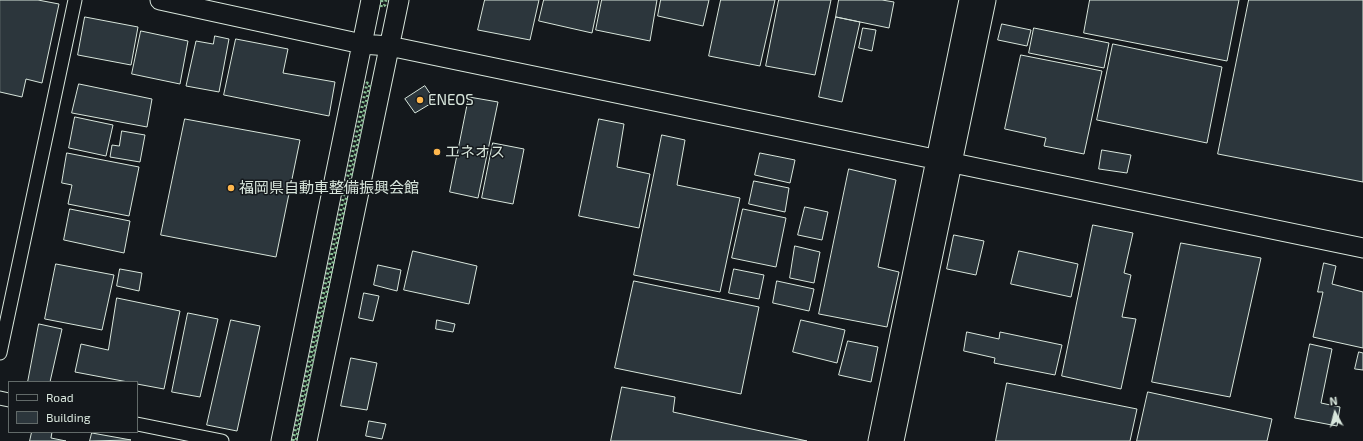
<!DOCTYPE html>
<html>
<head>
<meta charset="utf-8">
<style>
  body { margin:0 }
  #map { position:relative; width:1363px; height:441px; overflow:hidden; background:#14181c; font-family:"Exo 2",sans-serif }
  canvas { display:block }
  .legend { position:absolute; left:8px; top:381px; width:130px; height:52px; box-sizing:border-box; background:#14181c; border:1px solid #626a69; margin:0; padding:5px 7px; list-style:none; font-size:12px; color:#d8e6dc }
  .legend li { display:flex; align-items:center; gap:8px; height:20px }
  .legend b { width:20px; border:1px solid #626a69 }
  .north { position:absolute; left:1315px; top:393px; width:40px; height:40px; -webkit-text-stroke:3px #14181c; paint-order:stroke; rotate:353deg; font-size:11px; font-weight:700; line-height:16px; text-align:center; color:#d8e6dc }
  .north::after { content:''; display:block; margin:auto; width:14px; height:18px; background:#d8e6dc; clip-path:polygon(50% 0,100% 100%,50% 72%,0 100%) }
</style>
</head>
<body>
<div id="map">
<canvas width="1363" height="441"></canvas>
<ul class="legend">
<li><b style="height:5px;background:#14181c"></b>Road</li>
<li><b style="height:11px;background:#2c363c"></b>Building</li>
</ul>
<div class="north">N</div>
</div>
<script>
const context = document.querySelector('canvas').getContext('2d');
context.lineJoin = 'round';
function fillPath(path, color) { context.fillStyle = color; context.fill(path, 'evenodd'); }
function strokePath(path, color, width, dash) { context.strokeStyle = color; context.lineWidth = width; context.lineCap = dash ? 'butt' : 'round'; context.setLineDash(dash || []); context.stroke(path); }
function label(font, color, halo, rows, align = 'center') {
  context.font = font + ' "Exo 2","Noto Sans JP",sans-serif'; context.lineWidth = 3; context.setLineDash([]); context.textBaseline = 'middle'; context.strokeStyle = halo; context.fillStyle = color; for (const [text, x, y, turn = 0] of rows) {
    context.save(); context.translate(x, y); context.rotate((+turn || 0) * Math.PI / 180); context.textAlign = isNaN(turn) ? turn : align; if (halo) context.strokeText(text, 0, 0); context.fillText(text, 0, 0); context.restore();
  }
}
const building = new Path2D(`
  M0 0H38L59 4 42 83 26 79 22 97 0 92Z
  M485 0H539L530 40 478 30Z
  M544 0H599L592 33 539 21Z
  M602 0H657L650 41 596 30Z
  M661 0H709L703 26 658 16Z
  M721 0H775L760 66 709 56Z
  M779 0H831L815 75 766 66Z
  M839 0H882L894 2 889 28 836 17Z
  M1090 0H1239L1227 61 1084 33Z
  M1249 0H1363V182L1218 154Z
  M85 17 138 27 131 65 78 55Z
  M836 17 860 22 842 102 819 97Z
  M1002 24 1031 30 1027 46 998 40Z
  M863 28 876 30 872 51 859 48Z
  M1034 28 1109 43 1104 68 1029 53Z
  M141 31 188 41 180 84 132 74Z
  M215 36 229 39 219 92 186 86 196 41 213 44Z
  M236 39 288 49 283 73 335 82 329 116 224 95Z
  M1113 44 1222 67 1207 143 1097 120Z
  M1021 55 1102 71 1084 154 1044 146 1046 138 1005 129Z
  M79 84 152 99 147 127 72 113Z
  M425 86 435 101 415 113 405 99Z
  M469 97 498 102 478 198 450 192Z
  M75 117 113 125 106 156 69 148Z
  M185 119 300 140 276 257 161 235Z
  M599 119 624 124 617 167 650 174 639 228 579 216Z
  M122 131 145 135 140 162 110 157 112 145 119 146Z
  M662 135 685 140 677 185 740 198 720 292 634 275Z
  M493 143 524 149 513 204 482 198Z
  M1102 150 1131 155 1127 173 1099 169Z
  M67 153 139 167 129 216 68 204 72 185 62 183Z
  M760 153 795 160 790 183 755 175Z
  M849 169 896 180 878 267 899 272 887 327 819 314Z
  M754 181 789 188 785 212 749 204Z
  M805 207 828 212 822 240 798 235Z
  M70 209 130 221 124 253 64 240Z
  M743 209 786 218 776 267 732 258Z
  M1093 225 1133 233 1124 273 1131 275 1122 317 1136 319 1121 389 1062 376Z
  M954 235 984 241 976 275 947 269Z
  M1181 243 1261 258 1230 397 1152 382Z
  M795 246 820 252 814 283 790 278Z
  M413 251 477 266 469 304 404 290Z
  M1019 251 1078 264 1071 297 1011 284Z
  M1324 263 1336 266 1332 284 1363 292V348L1313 337 1323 292H1318Z
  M56 264 114 275 102 330 45 319Z
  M378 265 401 270 397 291 374 285Z
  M120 269 142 273 139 291 117 286Z
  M734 269 764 275 759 299 729 293Z
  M634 281 759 307 741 394 615 368Z
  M777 281 814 289 809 311 773 303Z
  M364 293 379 296 373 321 359 318Z
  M117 298 180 311 164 389 137 384V382H128L75 372 81 344 108 350Z
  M188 313 218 319 200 397 172 392Z
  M231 320 260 326 237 431 207 425Z
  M437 320 455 324 453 332 436 329Z
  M801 320 845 330 837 363 793 352Z
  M39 324 62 329 50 382H28Z
  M967 332 999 339 1000 332 1062 345 1055 375 994 363 995 358 964 351Z
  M848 341 878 347 871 382 839 375Z
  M1310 344 1332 349 1321 403 1340 407 1337 426 1295 418Z
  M1359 352 1363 353V370L1355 369Z
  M351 358 377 363 367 410 341 406Z
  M1007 383 1137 409 1130 441H996Z
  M622 387 675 397 673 412 807 441H611Z
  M1148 392 1272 419 1267 441H1137Z
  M369 421 386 424 382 439 366 436Z
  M32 432H52L51 438 66 441H30Z
  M92 433 131 440 90 441Z`);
fillPath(building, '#2c363c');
strokePath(building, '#d8e6dc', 1);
const street = new Path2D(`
  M0 353 75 0
  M0 398 9 400
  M137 424 222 441`);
const secondary = new Path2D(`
  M160 0 362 44 389 46 1363 248
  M281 441 371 0
  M307 441 399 0
  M878 441 969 0
  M894 441 986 0`);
strokePath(street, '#d8e6dc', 15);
strokePath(secondary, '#d8e6dc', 21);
strokePath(street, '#14181c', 13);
strokePath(secondary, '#14181c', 19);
strokePath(new Path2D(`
  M382 0 381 7 385 5 386 0
  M293 441 367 83 370 84 296 441`), '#8ac095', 3, [2, 3]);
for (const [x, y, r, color] of [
  [420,100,4,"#ffb74d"],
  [437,152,4,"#ffb74d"],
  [231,188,4,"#ffb74d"]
]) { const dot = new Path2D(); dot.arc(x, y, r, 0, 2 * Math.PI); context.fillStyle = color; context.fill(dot); strokePath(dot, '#14181c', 1.5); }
label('15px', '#d8e6dc', '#14181c', [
  ["ENEOS",428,100],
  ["エネオス",445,152],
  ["福岡県自動車整備振興会館",239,188]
], 'left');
</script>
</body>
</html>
